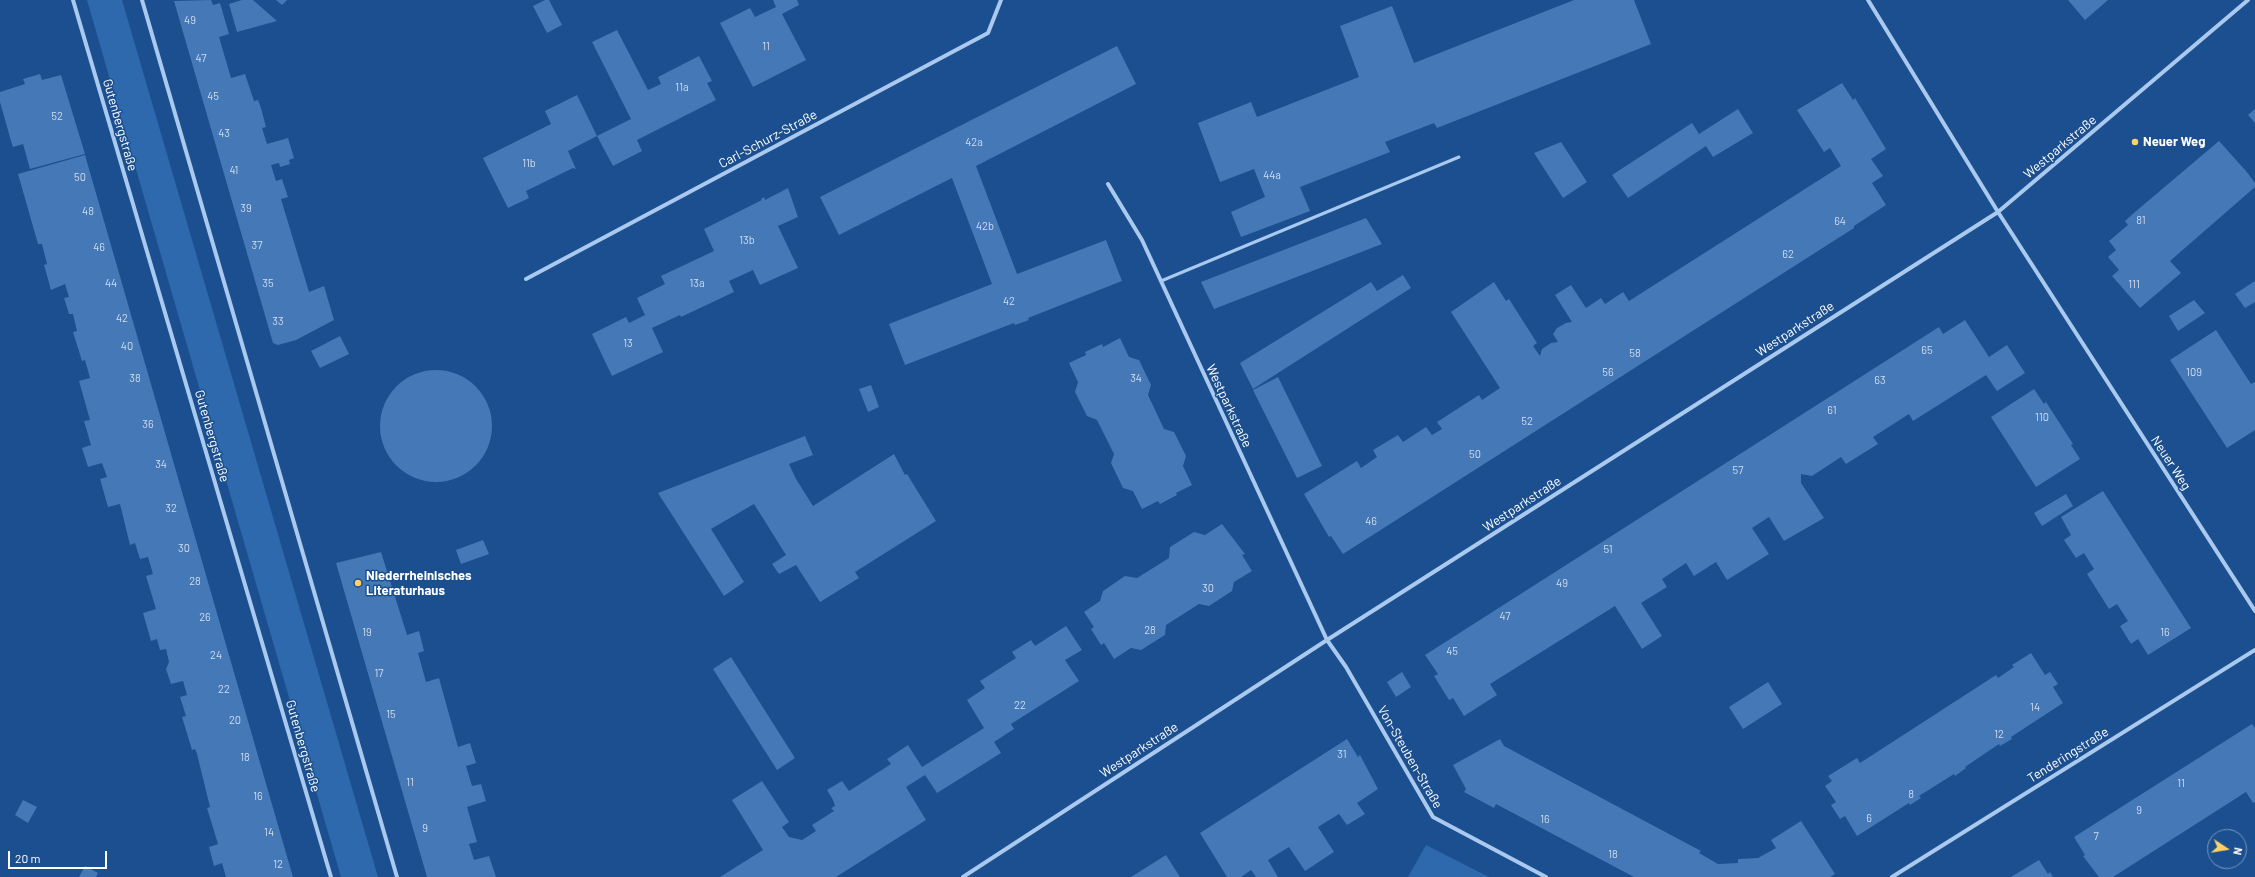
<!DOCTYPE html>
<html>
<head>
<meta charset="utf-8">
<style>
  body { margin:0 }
  #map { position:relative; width:2255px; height:877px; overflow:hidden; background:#1b4f8f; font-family:Barlow,sans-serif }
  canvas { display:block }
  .north { position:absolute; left:2207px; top:829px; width:40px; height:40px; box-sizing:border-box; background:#1b4f8f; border:1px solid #7695bc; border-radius:50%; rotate:102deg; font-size:11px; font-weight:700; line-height:16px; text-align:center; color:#fff }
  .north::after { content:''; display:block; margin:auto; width:14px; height:18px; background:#ffd166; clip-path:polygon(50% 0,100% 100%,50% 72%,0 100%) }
  .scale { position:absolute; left:8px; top:851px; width:99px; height:18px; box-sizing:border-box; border:2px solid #fff; border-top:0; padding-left:5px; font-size:12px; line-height:14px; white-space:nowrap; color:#fff; -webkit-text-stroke:3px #1b4f8f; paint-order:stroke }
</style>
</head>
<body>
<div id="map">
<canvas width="2255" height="877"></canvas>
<div class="north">N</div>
<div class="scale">20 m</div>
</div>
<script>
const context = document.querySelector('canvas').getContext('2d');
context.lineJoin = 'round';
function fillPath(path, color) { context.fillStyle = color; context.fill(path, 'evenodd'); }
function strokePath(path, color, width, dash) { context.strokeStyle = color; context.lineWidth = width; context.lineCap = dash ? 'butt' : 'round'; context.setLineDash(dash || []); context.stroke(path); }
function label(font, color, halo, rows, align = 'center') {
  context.font = font + ' Barlow,sans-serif'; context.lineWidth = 3; context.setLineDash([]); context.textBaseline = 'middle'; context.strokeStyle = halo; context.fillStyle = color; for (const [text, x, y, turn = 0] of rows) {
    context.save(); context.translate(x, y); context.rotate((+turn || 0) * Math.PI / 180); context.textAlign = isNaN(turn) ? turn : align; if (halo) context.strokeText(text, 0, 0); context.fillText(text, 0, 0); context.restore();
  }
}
fillPath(new Path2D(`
  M87 0H122L378 877H341Z
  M1426 845 1489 877H1408Z`), '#2e69ad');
fillPath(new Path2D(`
  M211 0 213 5 220 3 229 34 219 37 231 78 245 74 254 101 258 100 261 108 266 127 262 128 267 144 288 138 294 158 289 160 290 164 280 167 279 163 271 165 276 181 282 179 288 197 281 199 309 292 324 286 334 320 296 340 278 345 273 343 174 1Z
  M242 0H253L277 21 237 32 229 4Z
  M276 0H287L282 5Z
  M545 0H549L562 25 547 33 533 6Z
  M773 0H797L799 5 782 14 806 60 753 87 720 23 750 8 755 17 776 7Z
  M1574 0H1634L1651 44 1437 128 1434 123 1385 142 1390 152 1300 187 1310 211 1241 237 1231 212 1265 197 1254 169 1220 182 1198 123 1251 102 1257 117 1359 77 1340 26 1392 6 1414 63Z
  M2068 0H2108L2085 20Z
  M617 30 648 90 661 84 658 77 699 56 712 81 707 83 716 100 637 140 642 151 613 166 597 136 568 151 576 169 573 168 526 191 529 198 508 208 483 158 551 124 545 111 577 95 597 136 631 119 592 42Z
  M1117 46 1136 84 976 166 1017 274 1106 240 1122 281 1028 318 1029 320 1015 325 1014 323 905 365 889 324 992 284 952 178 839 235 820 197Z
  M40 74 42 80 61 75 85 154 30 169 23 144 13 147 11 141 0 102V92L25 84 23 79Z
  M1842 83 1853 100 1855 98 1886 149 1871 159 1883 176 1872 183 1886 205 1854 226V228L1343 554 1331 536 1329 537 1304 494 1357 461 1361 468 1377 457 1373 450 1398 435 1403 442 1426 427 1432 435 1442 429 1437 422 1479 395 1482 400 1500 388 1451 312 1494 282 1506 301 1509 299 1537 343 1533 346 1540 356 1542 349 1551 343 1558 342 1553 334 1557 328 1566 323 1572 322 1555 295 1571 285 1586 308 1601 298 1605 304 1623 292 1629 301 1841 166 1830 148 1824 152 1797 110Z
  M1738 109 1753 133 1713 157 1706 146 1628 198 1612 175 1692 123 1699 134Z
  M2255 109V123L2248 115Z
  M2219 141 2246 171 2255 183V187L2170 261 2181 273 2140 308 2112 276 2119 270 2108 257 2116 250 2109 241 2128 225 2125 221 2135 212Z
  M1561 142 1587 182 1563 198 1534 153Z
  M85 155 284 846 293 877H226L222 863 214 866 209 847 218 844 207 808 210 807 197 754 195 749 192 750 182 717 186 716 180 697 187 695 183 681 171 684 166 669 169 662 166 649 160 650 157 639 151 641 143 613 156 609 146 576 153 574 148 557 140 559 135 543 130 545 120 504 108 507 100 479 107 477 102 463 88 467 82 448 91 445 84 421 90 420 79 381 90 378 85 360 82 361 73 332 77 331 73 314H69L64 298 69 297 65 284 51 290 44 265 47 264 42 244H38L18 174Z
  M788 188 798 217 778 226 798 268 760 285 753 270 729 281 734 292 681 317 680 315 652 328 663 352 612 376 592 334 626 317 629 323 645 315 637 298 665 284 661 276 714 251 704 229 762 200 761 199 764 197 765 200Z
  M1366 218 1382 244 1214 309 1201 282Z
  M1403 275 1411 288 1253 389 1240 363 1371 282 1377 291Z
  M2255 281V302L2245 308 2235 294Z
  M2194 300 2205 313 2178 331 2169 316Z
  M1965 320 1989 357 2007 345 2025 373 1997 391 1986 375 1913 421 1909 414 1873 437 1878 444 1846 464 1841 457 1812 476 1801 474V483L1824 518 1784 541 1769 517 1752 528 1769 554 1727 580 1716 562 1694 576 1686 563 1662 579 1667 587 1641 603 1662 636 1642 649 1615 606 1490 684 1497 695 1464 716 1453 698 1449 700 1434 676 1438 674 1425 655 1939 327 1943 334Z
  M2216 330 2251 384 2255 382V430L2227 448 2170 360Z
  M340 336 349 354 320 368 311 351Z
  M1120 338 1129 357 1139 360 1151 385 1148 395 1164 429 1174 432 1186 456 1183 466 1192 485 1176 493 1177 495 1160 504 1158 501 1142 509 1133 491 1123 488 1111 463 1114 454 1097 420 1087 416 1075 392 1078 382 1069 363 1086 355 1085 352 1102 344 1103 347Z
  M380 426a56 56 0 1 1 112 0a56 56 0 1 1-112 0Z
  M1278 377 1322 466 1297 478 1253 390Z
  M871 385 879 407 868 412 859 389Z
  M2034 389 2044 404 2046 402 2073 444 2071 445 2080 459 2036 487 1991 417Z
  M805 436 813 455 789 464 796 479 813 506 894 454 905 475 907 474 936 521 855 572 859 578 820 602 796 565 779 574 772 564 786 555 754 504 711 529 744 582 724 596 658 493Z
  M2103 491 2191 628 2148 655 2138 639 2131 644 2120 626 2128 621 2117 604 2109 609 2087 574 2094 569 2084 553 2076 558 2064 540 2071 535 2061 517Z
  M2066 494 2073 506 2042 526 2034 513Z
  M1222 524 1245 554 1242 555 1252 571 1234 582 1232 591 1209 606 1199 604 1166 625 1165 635 1141 650 1131 648 1114 659 1104 643 1101 645 1091 629 1094 627 1084 612 1100 601 1103 591 1125 576 1137 578 1169 558 1170 547 1194 532 1205 535Z
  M483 540 489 554 461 564 456 550Z
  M381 552 407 635 419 631 424 651 418 653 426 682 439 678 458 747 470 743 476 763 466 766 472 786 481 784 486 801 467 807 477 842 469 844 474 860 489 856 496 877H427L336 563Z
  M1066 626 1082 650 1065 660 1079 681 1011 724 1014 729 994 742 1001 753 937 793 925 775 906 787 926 820 836 877H720L763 850 732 800 762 781 789 822 782 827 789 837 802 840 816 831 812 825 834 811 831 808 835 806 833 800 827 790 842 781 849 791 891 764 887 759 908 745 922 767 984 728 967 700 985 688 980 681 1016 658 1012 652 1031 640 1035 646Z
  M2031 653 2045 675 2050 672 2058 684 2053 687 2063 703 2011 737 2012 739 2000 746 1999 744 1965 767 1966 768 1955 776 1954 774 1919 796 1921 798 1910 805 1909 803 1857 836 1845 816 1840 819 1831 805 1836 802 1825 786 1832 781 1828 776 1857 758 1860 763 1996 675 1998 678 2014 667 2012 665Z
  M731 657 795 758 777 770 713 669Z
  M1402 672 1411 687 1396 697 1387 682Z
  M1768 682 1782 704 1743 729 1729 707Z
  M2252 724 2255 728V802L2253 803 2246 792 2113 877H2099L2083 856 2085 855 2074 837Z
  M1347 739 1358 757 1360 755 1378 789 1357 803 1365 814 1347 825 1339 814 1318 827 1334 852 1305 871 1289 847 1268 860 1278 877H1256L1251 870 1241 877H1227L1200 833Z
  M1500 739 1504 746 1701 851 1699 853 1718 864 1738 863V859L1758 858 1776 848 1771 840 1801 821 1835 874 1830 877H1634L1496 804 1494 808 1464 792 1466 789 1453 765Z
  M23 800 37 807 28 823 15 815Z
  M1166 855 1180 877H1131Z
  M2039 860 2048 874 2050 872 2053 877H2011Z
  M85 866 98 873 96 877H79Z`), '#4478b7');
strokePath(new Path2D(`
  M1161 281 1459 157`), '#a9c9ee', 3);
strokePath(new Path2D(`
  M73 0 331 877
  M142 0 397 877
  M1868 0 1998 212 2255 611
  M1108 184 1142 240 1327 640 1346 667 1433 817 1546 877
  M526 279 988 33 1001 0
  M963 877 1327 640 1998 212 2248 0
  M1892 877 2255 650`), '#a9c9ee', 4);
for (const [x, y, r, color] of [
  [2135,142,4,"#ffd166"],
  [358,583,4,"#ffd166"]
]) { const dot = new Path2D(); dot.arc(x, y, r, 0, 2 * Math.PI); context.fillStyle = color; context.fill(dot); strokePath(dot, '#1b4f8f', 1.5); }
label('11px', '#d0dded', null, [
  ["49",190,20],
  ["11",766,46],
  ["47",201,58],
  ["11a",682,87],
  ["45",213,96],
  ["52",57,116],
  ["43",224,133],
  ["42a",974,142],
  ["11b",529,163],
  ["41",234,170],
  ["44a",1272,175],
  ["50",80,177],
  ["39",246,208],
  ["48",88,211],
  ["81",2141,220],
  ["64",1840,221],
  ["42b",985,226],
  ["13b",747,240],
  ["37",257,245],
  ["46",99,247],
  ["62",1788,254],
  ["44",111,283],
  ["35",268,283],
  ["13a",697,283],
  ["111",2134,284],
  ["42",1009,301],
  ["42",122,318],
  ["33",278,321],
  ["13",628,343],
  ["40",127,346],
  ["65",1927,350],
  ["58",1635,353],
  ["56",1608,372],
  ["109",2194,372],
  ["38",135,378],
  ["34",1136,378],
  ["63",1880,380],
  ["61",1832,410],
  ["110",2042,417],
  ["52",1527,421],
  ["36",148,424],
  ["50",1475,454],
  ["34",161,464],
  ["57",1738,470],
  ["32",171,508],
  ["46",1371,521],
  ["30",184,548],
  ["51",1608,549],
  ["28",195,581],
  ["49",1562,583],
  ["30",1208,588],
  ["47",1505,616],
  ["26",205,617],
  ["28",1150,630],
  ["19",367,632],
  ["16",2165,632],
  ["45",1452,651],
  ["24",216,655],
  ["17",379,673],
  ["22",224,689],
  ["22",1020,705],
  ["14",2035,707],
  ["15",391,714],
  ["20",235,720],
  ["12",1999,734],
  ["31",1342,754],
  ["18",245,757],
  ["11",410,782],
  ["11",2181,783],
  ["8",1911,794],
  ["16",258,796],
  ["9",2139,810],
  ["6",1869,818],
  ["16",1545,819],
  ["9",425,828],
  ["14",269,832],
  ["7",2096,836],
  ["18",1613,854],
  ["12",278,864]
]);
label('13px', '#fff', '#1b4f8f', [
  ["Gutenbergstraße",120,125,74],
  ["Carl-Schurz-Straße",768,139,-28],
  ["Westparkstraße",2060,147,-40],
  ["Westparkstraße",1795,329,-33],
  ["Westparkstraße",1229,406,65],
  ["Gutenbergstraße",212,436,74],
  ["Neuer Weg",2171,463,57],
  ["Westparkstraße",1522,504,-33],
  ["Gutenbergstraße",303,746,74],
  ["Westparkstraße",1139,750,-33],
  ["Tenderingstraße",2068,755,-32],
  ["Von-Steuben-Straße",1410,757,60]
]);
label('bold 13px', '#fff', '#1b4f8f', [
  ["Neuer Weg",2143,142],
  ["Niederrheinisches",366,576],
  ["Literaturhaus",366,591]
], 'left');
</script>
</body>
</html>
